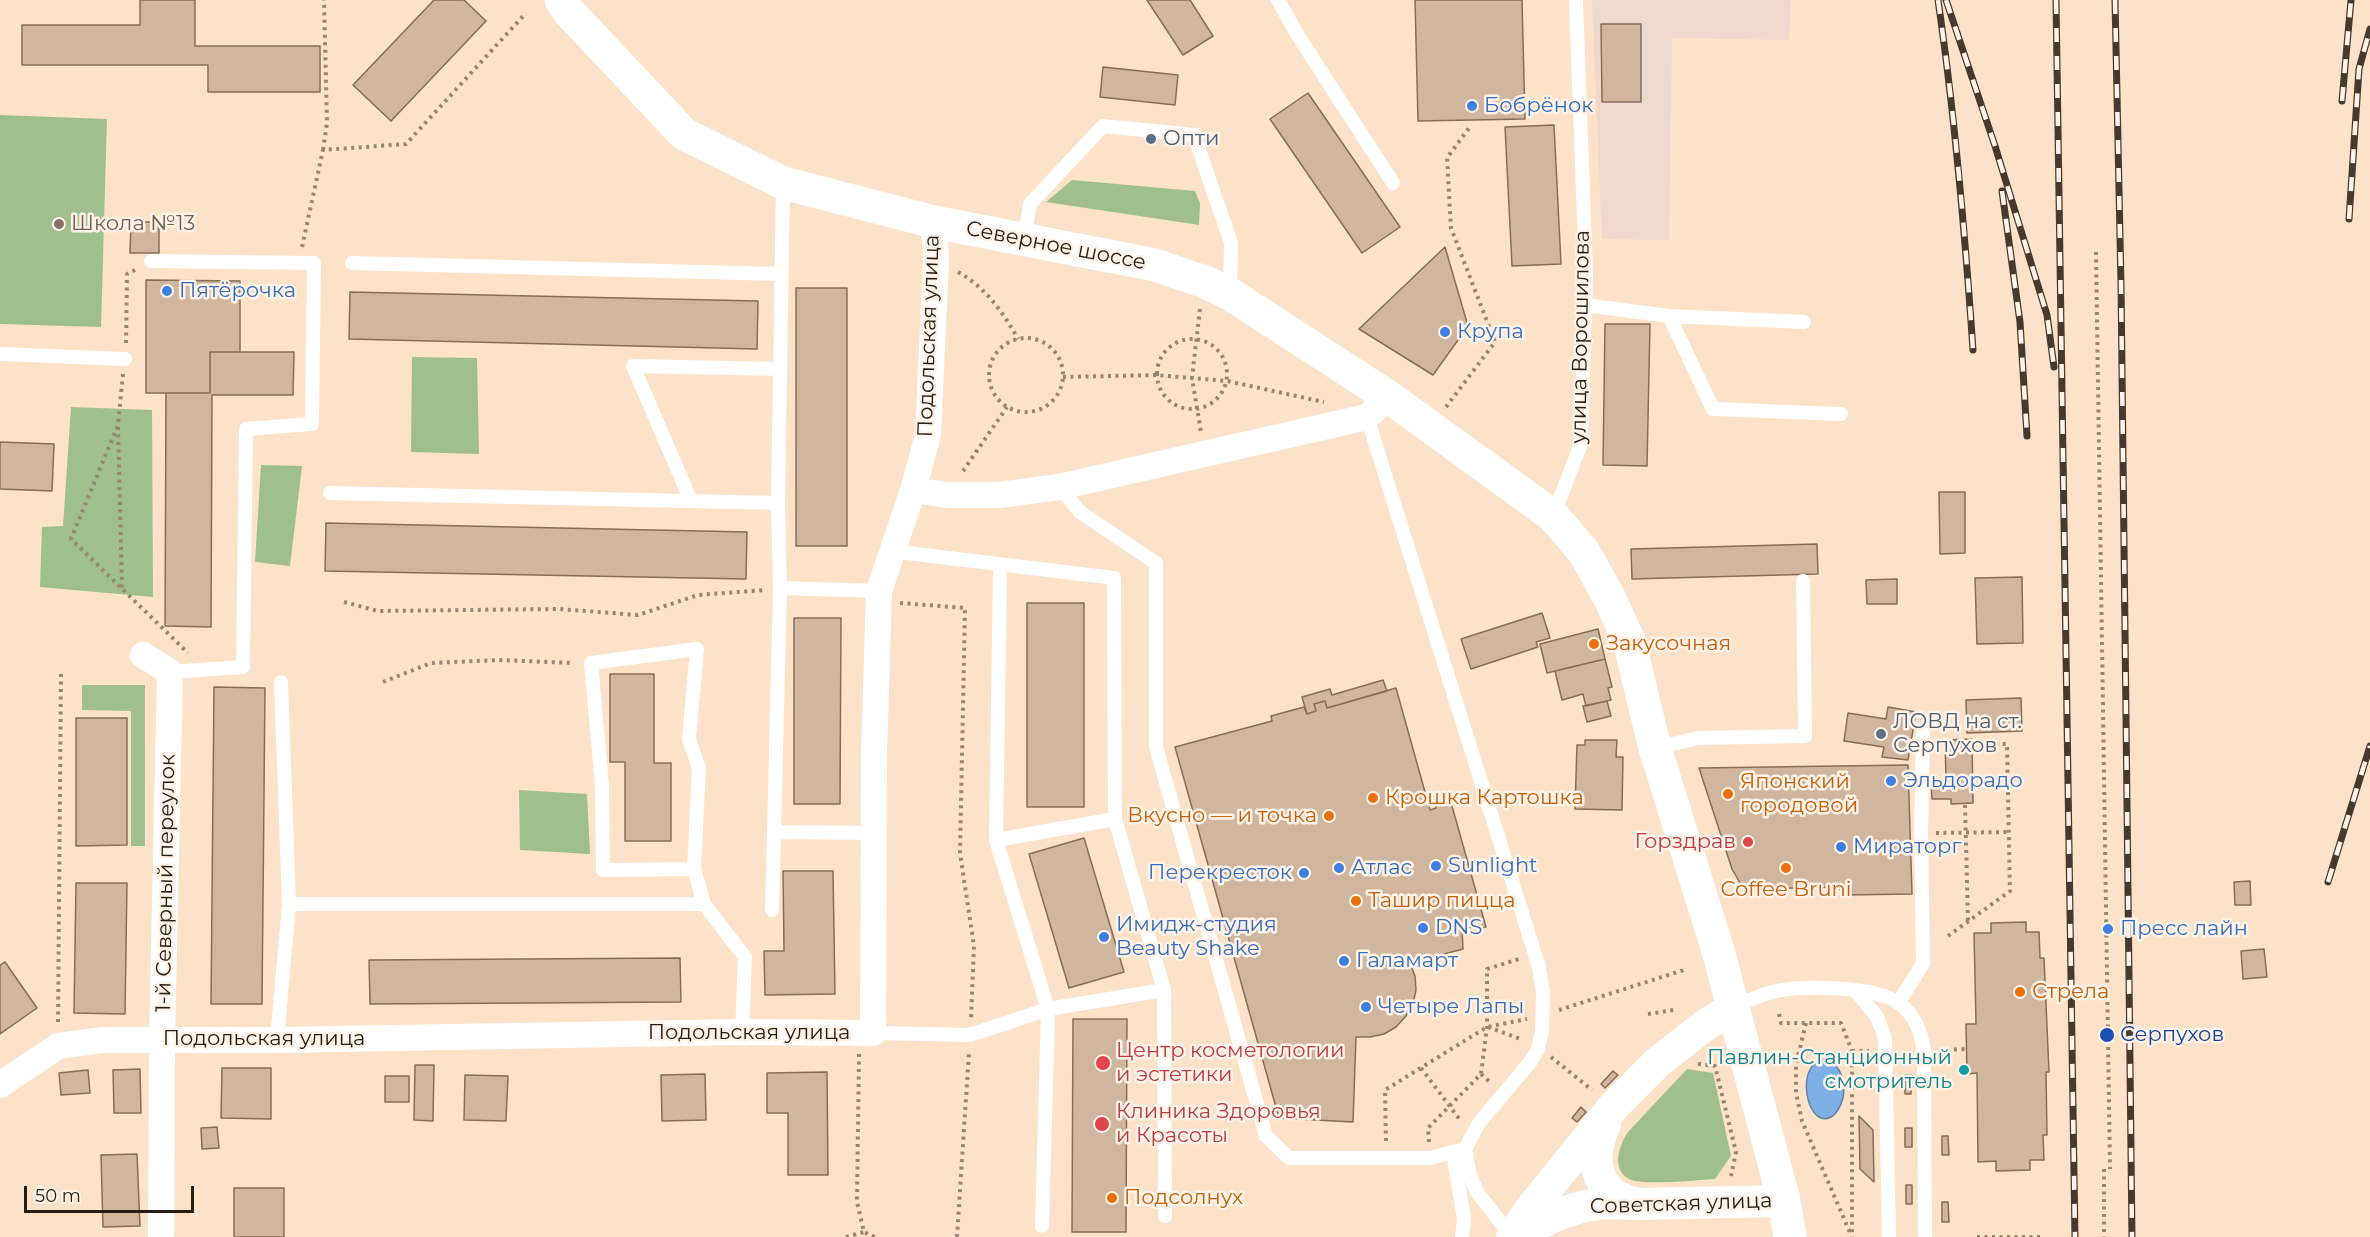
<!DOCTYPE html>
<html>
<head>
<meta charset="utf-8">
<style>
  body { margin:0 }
  #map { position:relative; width:2370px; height:1237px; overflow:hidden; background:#fce2c8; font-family:Montserrat,sans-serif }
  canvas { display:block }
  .scale { position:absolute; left:24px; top:1186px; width:170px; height:27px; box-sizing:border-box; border:3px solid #261d14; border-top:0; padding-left:8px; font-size:18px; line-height:21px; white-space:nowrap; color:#261d14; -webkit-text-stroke:4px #fdf3e8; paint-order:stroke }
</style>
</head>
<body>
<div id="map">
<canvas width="2370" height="1237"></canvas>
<div class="scale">50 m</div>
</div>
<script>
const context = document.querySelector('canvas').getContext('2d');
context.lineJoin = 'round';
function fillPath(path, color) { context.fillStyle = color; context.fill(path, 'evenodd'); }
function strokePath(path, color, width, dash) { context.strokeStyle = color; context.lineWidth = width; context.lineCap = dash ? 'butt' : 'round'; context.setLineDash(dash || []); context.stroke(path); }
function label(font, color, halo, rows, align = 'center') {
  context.font = font + ' Montserrat,sans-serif'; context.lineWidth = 5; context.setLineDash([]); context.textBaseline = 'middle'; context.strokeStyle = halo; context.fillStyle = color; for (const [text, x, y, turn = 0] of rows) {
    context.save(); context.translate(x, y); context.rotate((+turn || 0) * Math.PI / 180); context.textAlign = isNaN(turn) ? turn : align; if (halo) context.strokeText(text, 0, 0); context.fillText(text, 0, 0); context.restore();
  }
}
fillPath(new Path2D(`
  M1592 0H1791L1789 40 1672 38 1669 240 1602 239Z`), '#efd8cd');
fillPath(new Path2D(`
  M0 115 107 119 101 327 0 324Z
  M1072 180 1195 191 1200 203 1199 225 1046 202Z
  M412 357 477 358 479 454 411 452Z
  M71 407 152 410 153 597 40 587 42 527 63 526Z
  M261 465 302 466 290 566 255 562Z
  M82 685H145V846H131V711L82 710Z
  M519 790 587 794 590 854 520 850Z
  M1687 1069 1713 1073 1731 1156 1715 1179C1698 1180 1641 1186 1629 1179 1611 1169 1619 1145 1628 1132Z`), '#a0bf8f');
const water = new Path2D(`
  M1825 1059C1841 1064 1846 1082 1843 1098 1841 1105 1838 1113 1831 1117 1807 1130 1793 1063 1825 1059Z`);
fillPath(water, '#7cb0e6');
strokePath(water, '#6284a7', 1.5);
const building = new Path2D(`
  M140 0H195V46H320V92H208V65H22V25H140Z
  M434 0H464L486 21 391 121 353 85Z
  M1147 0H1190L1213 36 1183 55Z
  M1415 0H1522L1525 119 1418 121Z
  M1601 24H1641V102H1602Z
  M1103 67 1178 75 1175 105 1100 97Z
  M1308 93 1400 227 1362 253 1270 119Z
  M1554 125 1561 264 1512 266 1505 127Z
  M131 222H159V253H130Z
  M1445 247 1468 326 1433 375 1359 329Z
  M146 280 240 281V352H210V393H146Z
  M796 288H847V546H796Z
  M350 292 758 301 757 349 349 339Z
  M1605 324H1650L1647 466 1603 465Z
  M210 352H294L293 395H212L211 627 165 626 166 393H210Z
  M0 442 54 444 52 491 0 489Z
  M1939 492H1965V553L1940 554Z
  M326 523 747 532 746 579 325 571Z
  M1817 544 1818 574 1632 579 1631 549Z
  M2022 577 2023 643 1977 644 1975 578Z
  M1897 579V604H1867L1866 580Z
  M1027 603H1084V807H1027Z
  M1542 613 1550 638 1536 642 1538 647 1471 669 1461 639Z
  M794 618H841L840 804H794Z
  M1598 629 1605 659 1547 673 1540 644Z
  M1605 659 1612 687 1608 688 1611 700 1586 706 1583 694 1562 700 1555 671Z
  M610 674H654V763H671V841H625V762H610Z
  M1383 680 1387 691 1327 708 1325 701 1314 704 1316 711 1307 714 1302 697 1330 689 1332 695Z
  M214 687 265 688 262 1004H211Z
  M1396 688 1430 810 1436 808 1435 803 1450 799 1486 927 1472 931 1470 927 1462 929 1463 949 1410 963 1415 976 1416 990 1413 1004 1406 1016 1396 1027 1384 1034 1370 1037H1356L1353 1122 1279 1118 1175 747 1272 721 1271 716 1304 707 1307 714 1316 711 1314 704 1325 701 1327 708Z
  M2021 698 2022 731 1967 733 1966 700Z
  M1607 701 1611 716 1587 722 1583 706Z
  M1888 707 1916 712 1908 760 1882 757 1884 747 1844 741 1848 713 1886 719Z
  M76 718H127V845L76 846Z
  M1972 739 1973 803 1951 804V799H1932L1931 781H1946L1945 740Z
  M1585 740H1617L1616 757H1623L1622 810 1575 809 1577 745H1585Z
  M1908 765 1912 894 1845 895 1838 887 1751 889 1740 883 1732 869 1699 768Z
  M1084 838 1124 972 1069 988 1029 854Z
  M783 871H833L835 994 765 995 764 951H784Z
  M2250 881 2251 905H2235L2234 882Z
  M76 883H127L125 1014 74 1013Z
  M2026 922V932H2039L2040 958H2044L2049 1072H2046L2047 1135H2043L2044 1160H2030V1170L1996 1171V1161L1978 1162 1977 1073 1967 1074 1966 1024H1976L1974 933H1991V923Z
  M2264 949 2267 977 2243 979 2241 951Z
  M680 958 681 1002 370 1004 369 960Z
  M5 962 37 1008 0 1034V965Z
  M1073 1019H1127L1126 1232H1072Z
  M415 1065H434L433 1121 414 1120Z
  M222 1068H271V1119L221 1118Z
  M140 1069 141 1113H114L113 1070Z
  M88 1070 90 1093 61 1095 59 1073Z
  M1613 1071 1618 1075 1605 1088 1601 1084Z
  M827 1072 828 1175H788V1113H767V1073Z
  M705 1074 706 1120 662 1121 661 1075Z
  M465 1075 508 1076 506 1121 464 1120Z
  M1905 1075H1911V1094H1905Z
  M385 1076H409V1102H385Z
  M1581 1107 1586 1112 1577 1122 1572 1118Z
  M1859 1116 1873 1130 1874 1182 1860 1169Z
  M217 1127 219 1148 202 1149 201 1128Z
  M1905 1128H1912V1147H1905Z
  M1942 1136H1948L1949 1155H1942Z
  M137 1154 140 1226 103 1227 101 1155Z
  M1906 1185H1912V1204H1906Z
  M234 1188H284V1237H234Z
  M1942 1202H1948L1949 1222H1942Z`);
fillPath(building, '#d0b69e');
strokePath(building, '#856d56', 1.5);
strokePath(new Path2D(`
  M323 150 327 123 324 0
  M302 247 323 150 406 144 526 13
  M2096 252 2110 1169
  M958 272C985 287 1003 312 1018 339
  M1200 309 1192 378 1201 432
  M989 375a37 37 0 1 1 74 0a37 37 0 1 1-74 0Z
  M1157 374a35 35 0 1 1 70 0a35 35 0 1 1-70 0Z
  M126 343 127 274 137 269
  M123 374 118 425 71 539 188 653
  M1063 377 1156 375 1227 381 1324 402
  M1446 407 1495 342 1451 228 1447 158 1469 128
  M118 427 122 588
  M963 471 1007 407
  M344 602 378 611 559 609 638 615 698 595 765 590
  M900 603 965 608 960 853 974 946 971 1018
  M383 682 431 663 499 660 573 663
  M1965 805 1968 922
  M1936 833 2009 832
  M1948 936 2010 891 2007 744H1986
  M1559 1010 1687 969
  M1648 1014 1674 1010
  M1779 1014 1781 1023H1841L1852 1051V1237
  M58 1022 61 672
  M1806 1023 1796 1064V1093L1802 1121 1851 1235
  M1488 1027 1523 1040
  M1939 1050 1966 1049
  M1852 1051H1869
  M859 1054 857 1202 864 1232 875 1237
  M1551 1057 1592 1090
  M1698 1064 1715 1066 1736 1152 1731 1176
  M1421 1068 1460 1120
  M1481 1074 1492 1084
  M1386 1141 1385 1090 1487 1027 1527 1019
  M1429 1142 1428 1128 1481 1074 1487 1027V969L1519 959
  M2104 1169V1237
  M846 1237 864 1232
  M957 1237 969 1052
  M1977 1237H2042`), '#978573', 4, [3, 4.5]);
strokePath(new Path2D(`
  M1278 0 1297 34 1393 183
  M783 183 778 503 780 588 774 832 874 833
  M1024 240 1030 204 1103 126 1194 135 1231 243 1230 292
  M151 261 314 263 312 424 246 429 243 667 170 672
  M352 263 781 274
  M1585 305 1669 316 1804 322
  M1669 316 1713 409 1841 414
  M0 354 125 359
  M1367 417 1539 967 1543 993 1542 1032 1538 1049 1531 1061 1479 1123 1465 1149 1470 1175 1477 1192 1512 1237
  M1059 487 1080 512 1156 563V747L1266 1136 1289 1158H1430L1465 1149
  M330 493 778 503
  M691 501 633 366 780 369
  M1553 516 1581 444 1586 275 1576 0
  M891 551 1114 578 1115 819 1164 990 1165 1216
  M1000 565 996 840 1048 1009 1042 1226
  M780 588 879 591
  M1655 748 1698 738 1805 736 1803 581
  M996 840 1115 819
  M694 869 603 870 602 785 591 663 697 649 689 739 699 768 694 869 704 904
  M289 904H704L745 957 742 1032
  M772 910 774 832
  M1856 991 1877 1017 1885 1038 1889 1237
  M1898 1003 1923 964 1921 833 1923 734
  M1734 1007C1746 1002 1759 995 1772 992 1800 985 1875 986 1899 1003 1915 1015 1921 1032 1924 1051L1925 1237
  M873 1033 970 1035 1048 1009 1164 990
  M277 1040 289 904 281 682
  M1453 1152 1464 1219 1462 1237`), '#fff', 14);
strokePath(new Path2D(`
  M913 490 947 495H1000L1059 487 1367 417 1389 397
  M143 655 170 672 162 1040 161 1237
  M0 1085 58 1046 103 1040H277L742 1032 873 1033 874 754 879 591 913 490 928 435 936 260 934 222`), '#fff', 26);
strokePath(new Path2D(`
  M1605 1124C1595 1147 1590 1172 1611 1192 1617 1198 1629 1201 1637 1204
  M1515 1235 1559 1214 1581 1207 1602 1203 1638 1204 1784 1201
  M1512 1237 1528 1212 1613 1107 1658 1062 1704 1026 1734 1007`), '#fff', 32);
strokePath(new Path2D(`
  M561 0 569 12 684 134 783 183 934 222 1155 265 1205 282 1230 294 1389 397 1553 516 1584 552 1610 599 1629 641 1655 748 1719 954 1784 1201 1790 1237`), '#fff', 33);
const rail = new Path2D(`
  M1938 0C1955 116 1965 233 1973 350
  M1946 0 1995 146 2047 315 2054 367
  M2056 0 2075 1237
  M2115 0 2121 284 2132 1237
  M2342 101 2351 0
  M2002 191 2020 322 2027 436
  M2349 219 2359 69 2370 29
  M2328 882 2370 746`);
strokePath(rail, '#463a2f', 7);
strokePath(rail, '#fdf3e8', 4.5, [14]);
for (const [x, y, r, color] of [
  [1472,106,6,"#3f7fe0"],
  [1151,139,6,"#5c6f8a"],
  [59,224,6,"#8d6e63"],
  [167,291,6,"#3f7fe0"],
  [1445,332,6,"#3f7fe0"],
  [1594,644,6,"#e8710a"],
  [1881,734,6,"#5c6f8a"],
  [1891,781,6,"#3f7fe0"],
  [1728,794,6,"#e8710a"],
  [1373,798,6,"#e8710a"],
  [1329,816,6,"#e8710a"],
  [1748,842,6,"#e0444e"],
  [1841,847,6,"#3f7fe0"],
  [1436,866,6,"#3f7fe0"],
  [1339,868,6,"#3f7fe0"],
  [1786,868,6,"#e8710a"],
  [1304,873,6,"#3f7fe0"],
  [1356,901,6,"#e8710a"],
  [1423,928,6,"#3f7fe0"],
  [2108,929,6,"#3f7fe0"],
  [1104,937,6,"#3f7fe0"],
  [1344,961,6,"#3f7fe0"],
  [2020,992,6,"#e8710a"],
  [1366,1007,6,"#3f7fe0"],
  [2107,1035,8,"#1a4fb4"],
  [1103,1063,8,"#e0444e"],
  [1964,1070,6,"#0f9aa8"],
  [1102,1124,8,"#e0444e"],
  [1112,1198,6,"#e8710a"]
]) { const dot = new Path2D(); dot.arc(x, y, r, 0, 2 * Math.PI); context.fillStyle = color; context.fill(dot); strokePath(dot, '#fdf3e8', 2); }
label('21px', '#366cbe', '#fdf3e8', [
  ["Бобрёнок",1484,106],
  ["Пятёрочка",179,291],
  ["Крупа",1457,332],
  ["Эльдорадо",1903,781],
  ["Мираторг",1853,847],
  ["Sunlight",1448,866],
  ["Атлас",1351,868],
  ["Перекресток",1292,873,"right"],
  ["Имидж-студия",1116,925],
  ["Beauty Shake",1116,949],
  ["DNS",1435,928],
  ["Пресс лайн",2120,929],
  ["Галамарт",1356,961],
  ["Четыре Лапы",1378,1007]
], 'left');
label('21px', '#4e5e75', '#fdf3e8', [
  ["Опти",1163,139],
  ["ЛОВД на ст.",1893,722],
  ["Серпухов",1893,746]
], 'left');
label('21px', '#785e54', '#fdf3e8', [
  ["Школа №13",71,224]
], 'left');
label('21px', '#261d14', '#fdf3e8', [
  ["Северное шоссе",1056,246,11],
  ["Подольская улица",929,336,-88],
  ["улица Ворошилова",1581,337,-89],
  ["1-й Северный переулок",166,883,-89],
  ["Подольская улица",749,1033],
  ["Подольская улица",264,1039],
  ["Советская улица",1681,1204,-2]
]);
label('21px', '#c56008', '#fdf3e8', [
  ["Закусочная",1606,644],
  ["Японский",1740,782],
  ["городовой",1740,806],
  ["Крошка Картошка",1385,798],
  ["Вкусно — и точка",1317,816,"right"],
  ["Coffee Bruni",1786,890,"center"],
  ["Ташир пицца",1368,901],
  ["Стрела",2032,992],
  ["Подсолнух",1124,1198]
], 'left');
label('21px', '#be3a42', '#fdf3e8', [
  ["Горздрав",1736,842,"right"],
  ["Центр косметологии",1116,1051],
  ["и эстетики",1116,1075],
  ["Клиника Здоровья",1116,1112],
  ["и Красоты",1116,1136]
], 'left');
label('21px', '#164399', '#fdf3e8', [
  ["Серпухов",2120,1035]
], 'left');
label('21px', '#0d838f', '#fdf3e8', [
  ["Павлин-Станционный",1952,1058],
  ["смотритель",1952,1082]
], 'right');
</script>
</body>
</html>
